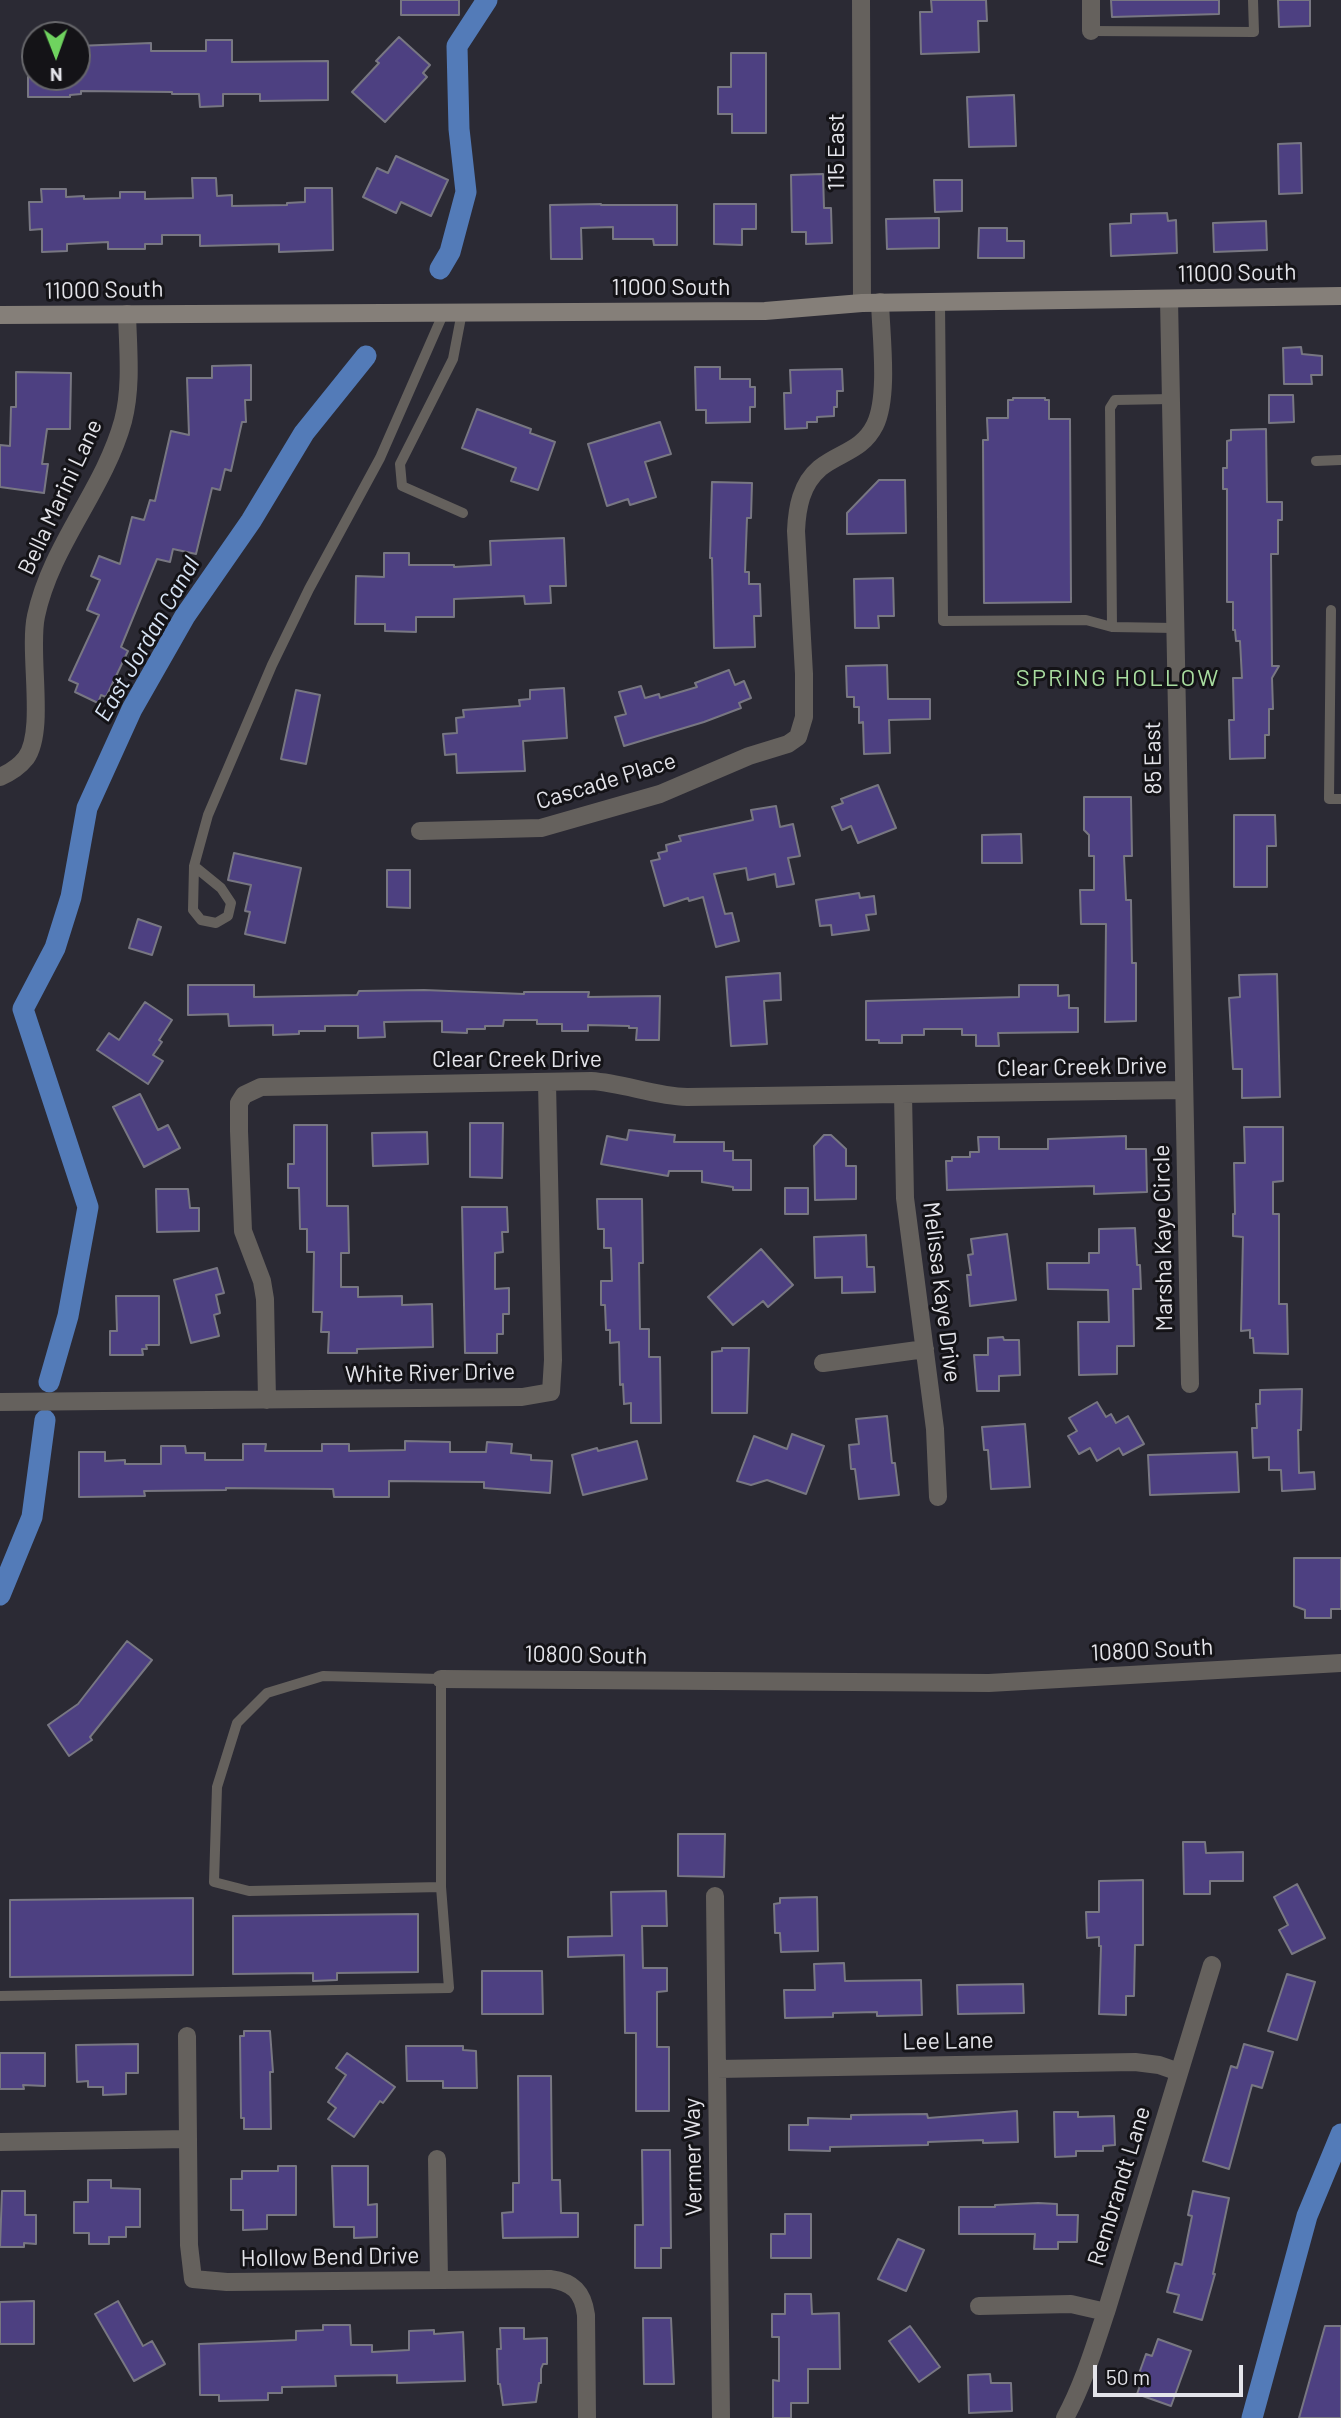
<!DOCTYPE html>
<html>
<head>
<meta charset="utf-8">
<style>
  body { margin:0 }
  #map { position:relative; width:1341px; height:2418px; overflow:hidden; background:#2b2a34; font-family:Barlow,sans-serif }
  canvas { display:block }
  .north { position:absolute; left:21px; top:21px; width:70px; height:70px; box-sizing:border-box; background:#141317; border:2px solid #67676b; border-radius:50%; rotate:179deg; font-size:19px; font-weight:700; line-height:28px; text-align:center; color:#e4e4ea }
  .north::after { content:''; display:block; margin:auto; width:24px; height:32px; background:#6fd35f; clip-path:polygon(50% 0,100% 100%,50% 72%,0 100%) }
  .scale { position:absolute; left:1093px; top:2365px; width:150px; height:32px; box-sizing:border-box; border:4px solid #e4e4ea; border-top:0; padding-left:9px; font-size:21px; line-height:24px; white-space:nowrap; color:#e4e4ea; -webkit-text-stroke:5px #141317; paint-order:stroke }
</style>
</head>
<body>
<div id="map">
<canvas width="1341" height="2418"></canvas>
<div class="north">N</div>
<div class="scale">50 m</div>
</div>
<script>
const context = document.querySelector('canvas').getContext('2d');
context.lineJoin = 'round';
function strokePath(path, color, width, dash) { context.strokeStyle = color; context.lineWidth = width; context.lineCap = dash ? 'butt' : 'round'; context.setLineDash(dash || []); context.stroke(path); }
function fillPath(path, color) { context.fillStyle = color; context.fill(path, 'evenodd'); }
function label(font, color, halo, rows, align = 'center') {
  context.font = font + ' Barlow,sans-serif'; context.lineWidth = 6; context.setLineDash([]); context.textBaseline = 'middle'; context.strokeStyle = halo; context.fillStyle = color; for (const [text, x, y, turn = 0] of rows) {
    context.save(); context.translate(x, y); context.rotate((+turn || 0) * Math.PI / 180); context.textAlign = isNaN(turn) ? turn : align; if (halo) context.strokeText(text, 0, 0); context.fillText(text, 0, 0); context.restore();
  }
}
strokePath(new Path2D(`
  M440 269 450 252 466 192 459 129 457 46 487 0
  M49 1382 68 1316 88 1207 23 1009 55 948 71 897 87 808 132 709 185 616 251 521 304 433 366 356
  M0 1595 32 1517 45 1420
  M1252 2418 1307 2216 1341 2134`), '#537bb8', 21);
const building = new Path2D(`
  M401 0H459V15H401Z
  M931 0H986L987 21H978L979 52 921 54 920 12H932Z
  M1111 0H1219V14L1112 17Z
  M1278 0H1310V26L1279 27Z
  M399 37 430 65 423 73 427 77 385 122 352 92 379 63 376 61Z
  M206 40H232V62L328 61V100L260 101V94H223V106L200 107 199 94H172V92L81 91V94L70 95V97H28V77H77V46L151 43V51H206Z
  M731 53H766V133H732V114H718V87H731Z
  M1014 95 1016 146 969 147 967 97Z
  M1301 143 1302 193 1279 194 1278 144Z
  M396 156 448 180 431 216 401 202 396 213 363 197 377 168 388 173Z
  M823 174 824 208H831L832 243 806 244V232H792L791 175Z
  M192 178H216L217 196 232 195V206L287 205V203L305 202V188H332L333 250 279 252V244L200 246V235H162V244H145V249H108V242L67 244V251L42 252V229L30 230 29 202H42L41 189H66V197L84 196V199L120 198V192H145V199L193 198Z
  M934 180H962V211L935 212Z
  M601 204V205H677V245H654L653 239H613V227L581 228 582 259H551L550 205Z
  M714 204H756V229H742V245L714 244Z
  M1167 213 1168 221 1176 220 1177 253 1111 256 1110 224 1131 223V214Z
  M939 218V248L887 249 886 219Z
  M1266 221 1267 250 1214 252 1213 223Z
  M979 228H1007V241H1024V258H978Z
  M1301 347 1302 354 1322 356V375H1311L1312 384H1284L1283 348Z
  M251 365V400H245L246 422H242L231 471 225 469 220 490 212 488 196 554 173 549 170 562 157 559 121 647 128 651 106 697 101 695 98 703 75 692 78 684 69 680 99 615 87 610 100 580 91 576 99 556 120 564 132 517 144 520 150 500 155 501 171 431 189 435 187 378H212V366Z
  M695 367H720V379H750V387H755V407H750V422L706 423V410H696Z
  M842 369 843 391H837V407H834V416L817 417V422H807V428L785 429 784 393H791L790 370Z
  M16 372 71 373 70 429H47L42 464H48L44 493 0 487V445L10 446 11 407H16Z
  M1269 395H1293L1294 422 1269 423Z
  M1013 398H1045V400H1049V419H1070L1071 602 984 603 983 440H988L987 418H1008V400H1013Z
  M477 409 531 429 530 433 555 442 538 490 511 481 516 468 462 448Z
  M660 422 671 454 645 462 656 497 630 505 628 499 607 506 588 444Z
  M1266 429 1267 502H1282V520H1278V554H1271L1272 666H1279L1272 678 1273 709H1269V735H1265V758L1230 759 1229 720H1234L1233 678H1242L1240 641H1236L1235 630H1233V602H1227V489H1223V468H1227V441L1231 440V430Z
  M879 480H905L906 533 847 534V513Z
  M712 482 752 483 751 518H747L745 572H749V584H760L761 616H754L755 647 714 648 712 558H710Z
  M564 538 566 586H550L551 603 525 604 524 596 454 599V617H416V632L385 631V624H355L356 576 384 577V553H409V565H454V567L491 565 490 541Z
  M893 578 894 616H878L879 628H855L854 579Z
  M887 665 888 699H930V719L889 720 890 753 864 754 863 722 859 723V707H854V697H847L846 666Z
  M729 670 735 685 744 681 751 698 739 703 741 708 704 722 624 746 615 717 626 714 619 692 641 686 645 698 659 694 660 698 697 687 695 683Z
  M564 688 567 738 523 741 525 771 457 773 456 754 445 755 443 734 457 733 456 718 464 717 463 710 520 706 519 700 530 699V690Z
  M296 690 320 695 306 764 281 759Z
  M878 785 896 828 858 843 851 826 842 830 832 807 843 803 841 799Z
  M1084 797H1131L1132 856H1124L1126 900H1131L1132 963H1136V1021L1105 1022 1106 924H1081L1080 890H1094V856H1089V835L1084 830Z
  M776 806 780 827 793 824 800 856 788 858 794 884 777 887 775 874 748 880 746 868 714 874 725 914 732 913 739 941 716 947 703 897 689 901 688 898 664 906 651 861 660 859 658 853 667 851 666 845 681 841 679 836 753 820 751 810Z
  M1234 815H1275L1276 846H1267V887H1234Z
  M1021 834 1022 863H982V835Z
  M234 853 301 868 285 943 245 934 250 912 245 911 251 885 228 880Z
  M387 870H410V908L387 907Z
  M859 893 860 898 874 896 876 914 866 915 869 930 832 935 831 925 820 926 816 900Z
  M138 919 161 927 152 955 129 948Z
  M780 973 781 1000 764 1001 767 1044 731 1046 726 977Z
  M1277 974 1280 1097 1242 1098V1069H1233L1229 998 1240 997 1239 975Z
  M188 985H254V997L357 995 359 991 424 990 524 994V992H589L588 997 660 996 659 1040H636L637 1028H629V1026L588 1025V1031H562V1024H537V1020H504L503 1026H485V1029H467V1033L442 1032V1021L384 1022 385 1037 358 1038V1026H325V1031H299V1034L273 1035V1025L229 1026 228 1014 188 1015Z
  M1019 985H1058V996L1069 995V1008H1078V1032L998 1033 999 1046H976V1035H962V1029H924V1035H902V1043H879V1040H866V1001L1019 997Z
  M145 1002 172 1020 159 1040 162 1042 153 1055 163 1061 148 1084 97 1050 109 1033 119 1040Z
  M140 1094 158 1130 168 1125 180 1148 144 1167 113 1107Z
  M470 1123H503L502 1178 470 1177Z
  M294 1125H327V1206H348L349 1253H341V1287H358V1297L402 1296V1305L432 1304 433 1347 357 1349V1353H328L329 1332H321L322 1312H313L314 1252H307V1229H300L299 1188H288V1164H294Z
  M1244 1127H1283V1181L1273 1182V1214H1279V1304H1287L1288 1354 1254 1353 1253 1338H1250V1330L1241 1331 1243 1237 1233 1236V1214H1235L1234 1163H1245Z
  M629 1130 675 1135 674 1142H724V1151H733V1160H751V1190H733V1187L702 1182V1171H669L668 1176 601 1164 607 1136 627 1140Z
  M427 1132 428 1164 373 1166 372 1133Z
  M824 1135H831L846 1149V1166H856V1199L815 1200 814 1146Z
  M1126 1136V1149H1146L1147 1192 1094 1194V1186L947 1190 946 1161H952V1157H970V1152H979L978 1137H999V1149H1048V1139Z
  M785 1188H808V1214H785Z
  M156 1189H188L190 1208H199V1231L157 1232Z
  M597 1199H642L643 1263H639L640 1329H649V1357H660L661 1423H631V1403L624 1404 623 1384 620 1385 619 1342 610 1343V1330H606L605 1305H601V1281H612L611 1248H604V1229H598Z
  M462 1207H507L508 1232H502L503 1252 495 1253V1289L509 1288V1314H503V1334H497V1353H465Z
  M1135 1228 1137 1265H1140L1141 1289H1133L1134 1346H1117V1374L1079 1375 1078 1322H1109L1108 1290 1048 1289 1047 1263H1089V1253H1099V1229Z
  M1007 1234 1016 1300 970 1306 967 1275H971L968 1255 973 1254 971 1239Z
  M866 1235 867 1267H874L875 1292 842 1293V1277L815 1278 814 1237Z
  M761 1249 793 1285 768 1307 763 1301 733 1325 708 1297Z
  M217 1268 224 1293 216 1295 220 1313 214 1315 219 1336 191 1343 174 1280Z
  M116 1296H159V1345H146L147 1349H142L143 1355H110V1331H117Z
  M1003 1337 1004 1340H1019L1020 1375 999 1376V1391H977L974 1355H988V1338Z
  M722 1348H749L747 1413H712V1352L722 1351Z
  M1302 1389 1301 1430H1298L1299 1473 1314 1472 1315 1489 1282 1491 1281 1470H1269V1457L1253 1458 1252 1428H1257L1256 1404H1260V1390Z
  M1097 1402 1106 1417 1111 1414 1116 1423 1128 1416 1144 1444 1123 1455 1119 1448 1097 1461 1090 1448 1079 1454 1068 1436 1077 1431 1069 1418Z
  M887 1416 892 1463H895L899 1495 859 1499 855 1469H851L849 1445 859 1444 856 1419Z
  M1025 1424 1030 1487 991 1489 988 1450H984L982 1427Z
  M792 1434 824 1446 806 1494 767 1480 751 1485 737 1481 754 1436 787 1449Z
  M405 1441 450 1442V1452H486L487 1442 512 1444 511 1453 531 1455V1460L552 1461 550 1493 484 1488V1482L389 1481V1497H334L333 1489 226 1488V1490L144 1491 145 1496 79 1497V1452H105V1461L125 1460V1464H161V1446H185L186 1453H205V1460H243V1444H266L265 1451H322V1444H349V1451L405 1450Z
  M637 1441 647 1479 583 1495 572 1455 597 1448 598 1451Z
  M1237 1452 1239 1492 1150 1495 1148 1455Z
  M1294 1558H1341V1609H1331V1618H1305V1610L1294 1606Z
  M127 1641 152 1660 90 1737 92 1740 69 1756 48 1725 78 1704Z
  M678 1834H725L724 1877 678 1876Z
  M1183 1842H1205L1206 1853 1243 1852V1881H1210V1894H1184Z
  M1143 1880V1945H1135L1134 1996H1126V2015L1099 2014 1101 1946H1099V1937L1087 1938 1086 1912H1099V1881Z
  M1297 1884 1325 1938 1292 1954 1279 1930 1288 1925 1274 1897Z
  M666 1891 667 1926H642L643 1968H667V1991L657 1992V2047H669V2111H636V2033H625L624 1955 568 1957V1937L612 1936 611 1892Z
  M817 1897 818 1951 781 1952 780 1933H775L774 1904 780 1903V1898Z
  M193 1898V1975L10 1977V1900Z
  M418 1914V1972L337 1973V1980L313 1981V1973L233 1974V1916Z
  M844 1963 845 1981 921 1980 922 2015 877 2016V2012L833 2013V2017L785 2018 784 1990H815L814 1964Z
  M482 1971H542L543 2014H482Z
  M1287 1974 1315 1982 1297 2040 1268 2031Z
  M1023 1984 1024 2013 958 2014 957 1985Z
  M244 2031H270L273 2072H270L271 2129H244V2118H241L240 2036H244Z
  M138 2044V2073H126V2094L103 2095V2087H88V2081L77 2082 76 2045Z
  M1244 2044 1273 2052 1262 2088 1252 2085 1229 2169 1203 2161 1231 2066 1237 2068Z
  M406 2046H463V2050L476 2051 477 2088H443V2081H407Z
  M0 2053H45V2086L23 2085 24 2089H0Z
  M347 2053 395 2087 383 2103 380 2101 354 2137 328 2119 336 2108 328 2102 346 2075 336 2068Z
  M518 2076H551L552 2180H560L561 2213H578V2237L503 2238 502 2213 513 2212V2183H519Z
  M1017 2111 1018 2142 983 2143V2140L928 2142V2145L830 2147V2151L789 2150V2125H808V2118L851 2119V2115L927 2114 928 2118Z
  M1054 2112H1078V2117L1114 2116 1115 2145 1103 2146V2151H1076V2156L1055 2157Z
  M642 2150H670L671 2248H661V2268H635V2225H643Z
  M278 2166H296V2215H267V2229L243 2230V2210H231V2179H242V2171H278Z
  M332 2166H368V2205L377 2204V2237L354 2238V2227H334Z
  M88 2180H111V2188L140 2189V2227H126V2237H109V2244H89V2233H74V2202H88Z
  M2 2191H25V2215H36V2244L24 2243V2247H0Z
  M1193 2191 1229 2198 1213 2274H1215L1202 2320 1174 2312 1179 2295 1167 2292 1175 2263 1182 2265 1192 2216 1188 2215Z
  M1038 2203 1057 2204V2215H1078L1077 2242H1058V2249H1034L1035 2234H959V2207H995V2205Z
  M785 2214H811V2258H771V2234H785Z
  M898 2239 924 2250 906 2291 878 2279Z
  M785 2294H811L812 2314 839 2313 840 2369H808V2403H791V2418H773V2380L779 2381V2337H772V2314H785Z
  M34 2301V2344H0V2302Z
  M118 2301 143 2346 152 2341 165 2364 134 2381 95 2314Z
  M643 2318H671L674 2384H644Z
  M323 2325H350L351 2345H372V2352L409 2350V2331L434 2330V2334L463 2332 465 2381 397 2383V2375L335 2376 336 2386 282 2387V2393H268V2400L219 2401V2395H200L199 2344 296 2340V2331L323 2330Z
  M910 2326 940 2367 919 2382 889 2341Z
  M1325 2326H1341V2418H1299Z
  M500 2328H524V2339L547 2338V2364H543L541 2369V2383H539L536 2402 503 2405 500 2384H498L497 2349H501Z
  M1158 2339 1191 2351 1171 2406 1137 2394 1141 2383 1136 2382 1146 2354 1152 2356Z
  M990 2374 991 2383H1011L1012 2411 969 2413 968 2375Z`);
fillPath(building, '#4d4081');
strokePath(building, '#787782', 2);
strokePath(new Path2D(`
  M1091 31 1254 32 1253 0
  M940 302 943 621 1086 620 1112 627 1175 628
  M462 312 453 359 400 464 402 486 463 513
  M1316 461 1341 460
  M1331 610 1329 799H1341
  M1112 627 1110 408 1115 400 1171 399
  M194 866 193 910 201 920 216 923 228 916 231 903 221 888 194 866 208 815 272 665 309 589 380 458 444 312
  M0 1996 449 1988 441 1887V1679L323 1676 267 1693 237 1723 217 1787 214 1882 249 1891 441 1887`), '#65615d', 10);
strokePath(new Path2D(`
  M861 0 862 303
  M1091 0V31
  M1169 299 1190 1384
  M0 777C9 773 19 767 26 758 46 730 28 653 36 616 51 545 104 490 123 421 132 387 128 349 127 314
  M420 831 541 828 660 794 749 756 788 744 798 737 804 717V674L796 531C797 508 801 484 820 468 840 452 862 451 875 425 889 396 881 336 880 302
  M903 1094 905 1198 935 1429 938 1497
  M823 1363 925 1349
  M267 1400 265 1299 262 1281 243 1231 239 1131V1103L244 1095 261 1087 591 1081C624 1083 654 1096 687 1097L1184 1090
  M0 1402 522 1397 551 1392 553 1360 547 1083
  M441 1679 989 1683 1341 1663
  M715 1896 721 2418
  M187 2036 189 2245 193 2279 227 2282 550 2279C573 2282 583 2292 586 2315L587 2418
  M717 2069 1135 2062 1159 2065 1179 2072
  M0 2142 188 2139
  M437 2159 439 2280
  M979 2306 1071 2304 1106 2312
  M1065 2418C1083 2385 1094 2348 1106 2312L1212 1965`), '#65615d', 18);
strokePath(new Path2D(`
  M0 315 765 311 862 303 1341 296`), '#857f79', 18);
label('23px', '#e4e4ea', '#141317', [
  ["115 East",836,152,-90],
  ["11000 South",1237,273,-1],
  ["11000 South",671,287],
  ["11000 South",104,290,-1],
  ["Bella Marini Lane",60,497,-65],
  ["85 East",1153,758,-91],
  ["Cascade Place",606,781,-17],
  ["Clear Creek Drive",517,1059],
  ["Clear Creek Drive",1082,1067,-1],
  ["Marsha Kaye Circle",1163,1238,-91],
  ["Melissa Kaye Drive",942,1292,83],
  ["White River Drive",430,1373,-1],
  ["10800 South",1152,1650,-3],
  ["10800 South",586,1655,1],
  ["Lee Lane",948,2041,-1],
  ["Vermer Way",693,2157,-91],
  ["Rembrandt Lane",1119,2186,-73],
  ["Hollow Bend Drive",330,2257,-1]
]);
label('italic 24px', '#d8e4f5', '#141317', [
  ["East Jordan Canal",147,639,-60]
]);
context.letterSpacing = '2px';
label('24px', '#a8dc9f', '#141317', [
  ["SPRING HOLLOW",1118,678]
]);
context.letterSpacing = '0px';
</script>
</body>
</html>
